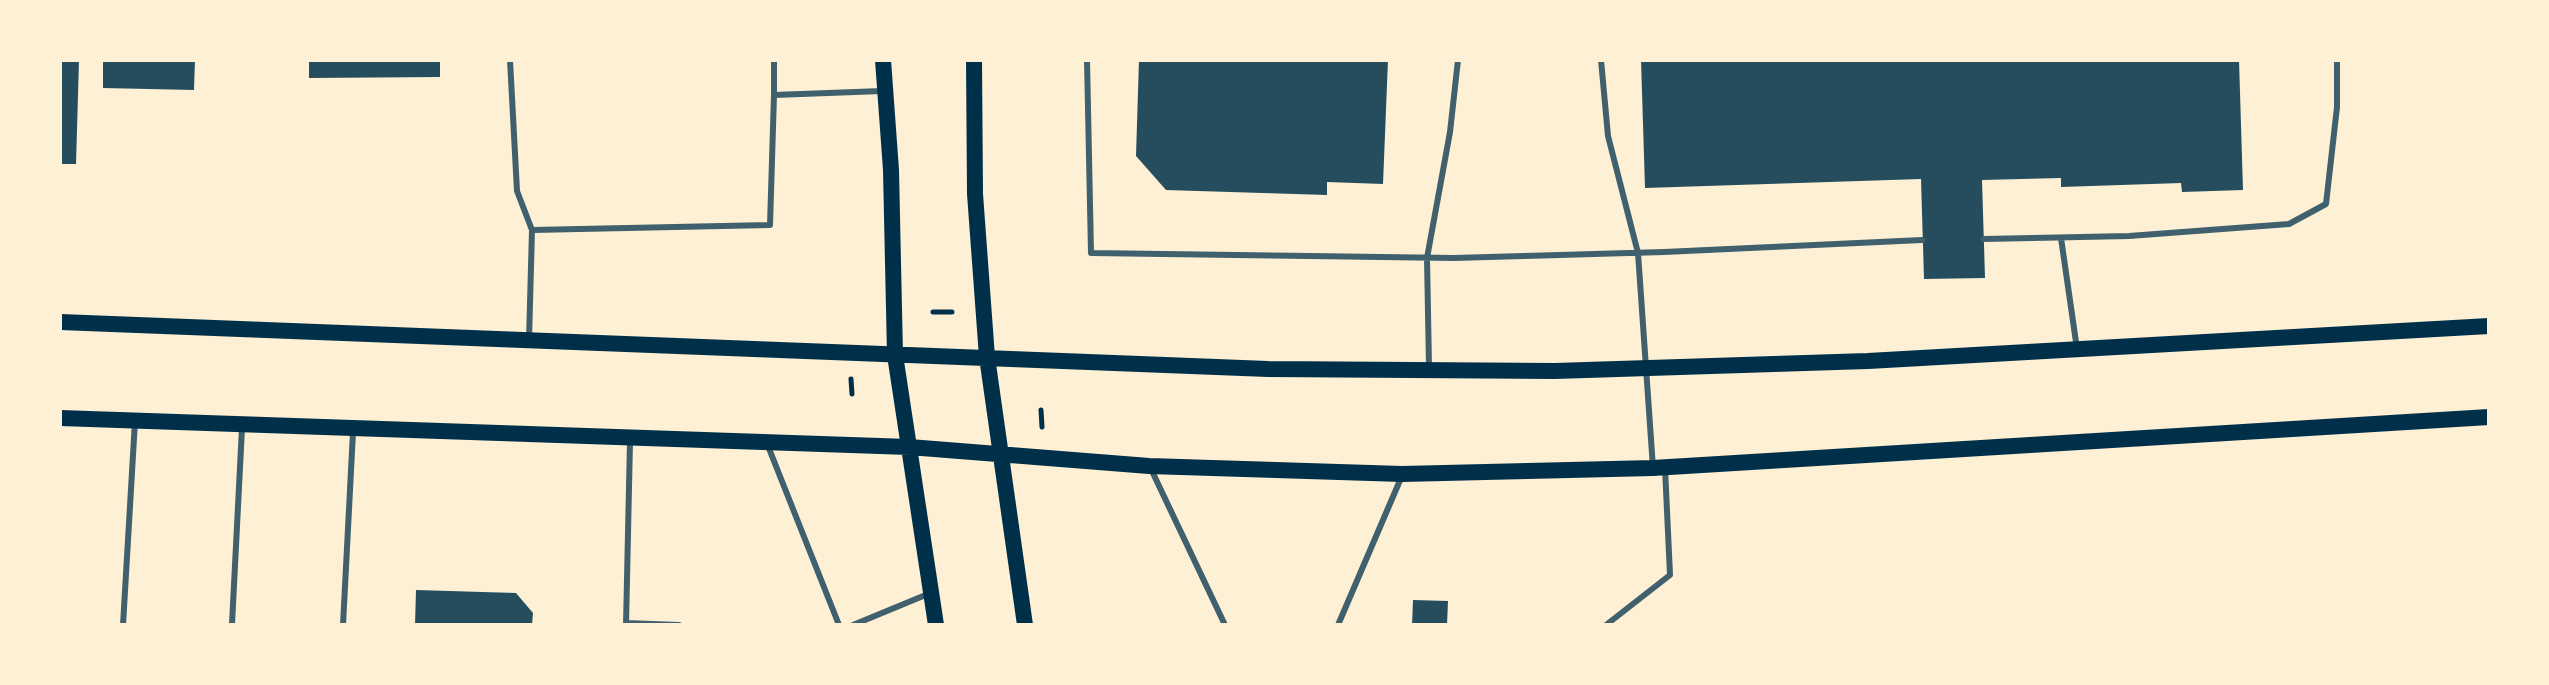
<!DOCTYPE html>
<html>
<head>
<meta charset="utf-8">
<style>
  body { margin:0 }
  #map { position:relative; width:2549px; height:685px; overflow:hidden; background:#fdf0d5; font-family:Quicksand,sans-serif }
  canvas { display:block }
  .frame { position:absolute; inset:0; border:62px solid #fdf0d5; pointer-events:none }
</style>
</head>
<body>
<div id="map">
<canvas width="2549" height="685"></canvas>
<div class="frame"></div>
</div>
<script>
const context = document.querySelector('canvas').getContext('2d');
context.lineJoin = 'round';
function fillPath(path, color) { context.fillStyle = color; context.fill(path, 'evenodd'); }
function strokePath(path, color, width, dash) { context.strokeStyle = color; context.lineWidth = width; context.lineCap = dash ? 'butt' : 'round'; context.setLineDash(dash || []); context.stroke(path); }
fillPath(new Path2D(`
  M60 60H79L76 164H60Z
  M103 60H195L194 90 103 88Z
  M309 60H440V77L309 78Z
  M1139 60H1388L1383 184 1327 182V195L1166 190 1136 156Z
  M1641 60H2239L2243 190 2182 192 2181 183 2061 187V178L1982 180 1985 278 1924 279 1921 179 1645 188Z
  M416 590 516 593 533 613 532 625H415Z
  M1413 600 1448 601 1447 625H1412Z`), '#264d5e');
strokePath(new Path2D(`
  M933 312H952
  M851 379 852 394
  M1041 410 1042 427`), '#003049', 5);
strokePath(new Path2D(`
  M510 60 517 191 532 230 529 340
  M774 60V95
  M1087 60 1091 253 1454 258 1664 252 1922 240
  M1601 60 1608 136 1638 253 1653 468
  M532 230 770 225 774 95 882 91
  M2061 238 2077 349
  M1984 239 2129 236 2289 224 2326 204 2337 107V60
  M1429 367 1427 258 1450 132 1458 60
  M768 446 839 625
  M1151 469 1225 625
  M626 623 679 625
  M232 624 242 428
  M123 625 135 421
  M343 625 353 432
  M626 625 630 441
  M853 625 928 594
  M1338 625 1401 478
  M1606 625 1670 575 1665 468`), '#3f606c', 6);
strokePath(new Path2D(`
  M883 60 891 170 895 355 936 625
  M974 60 975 194 987 357 1025 625
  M60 322 1268 369 1555 371 1868 361 2489 326
  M60 418 909 447 1149 466 1402 474 1653 468 2489 417`), '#003049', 16);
</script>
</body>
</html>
